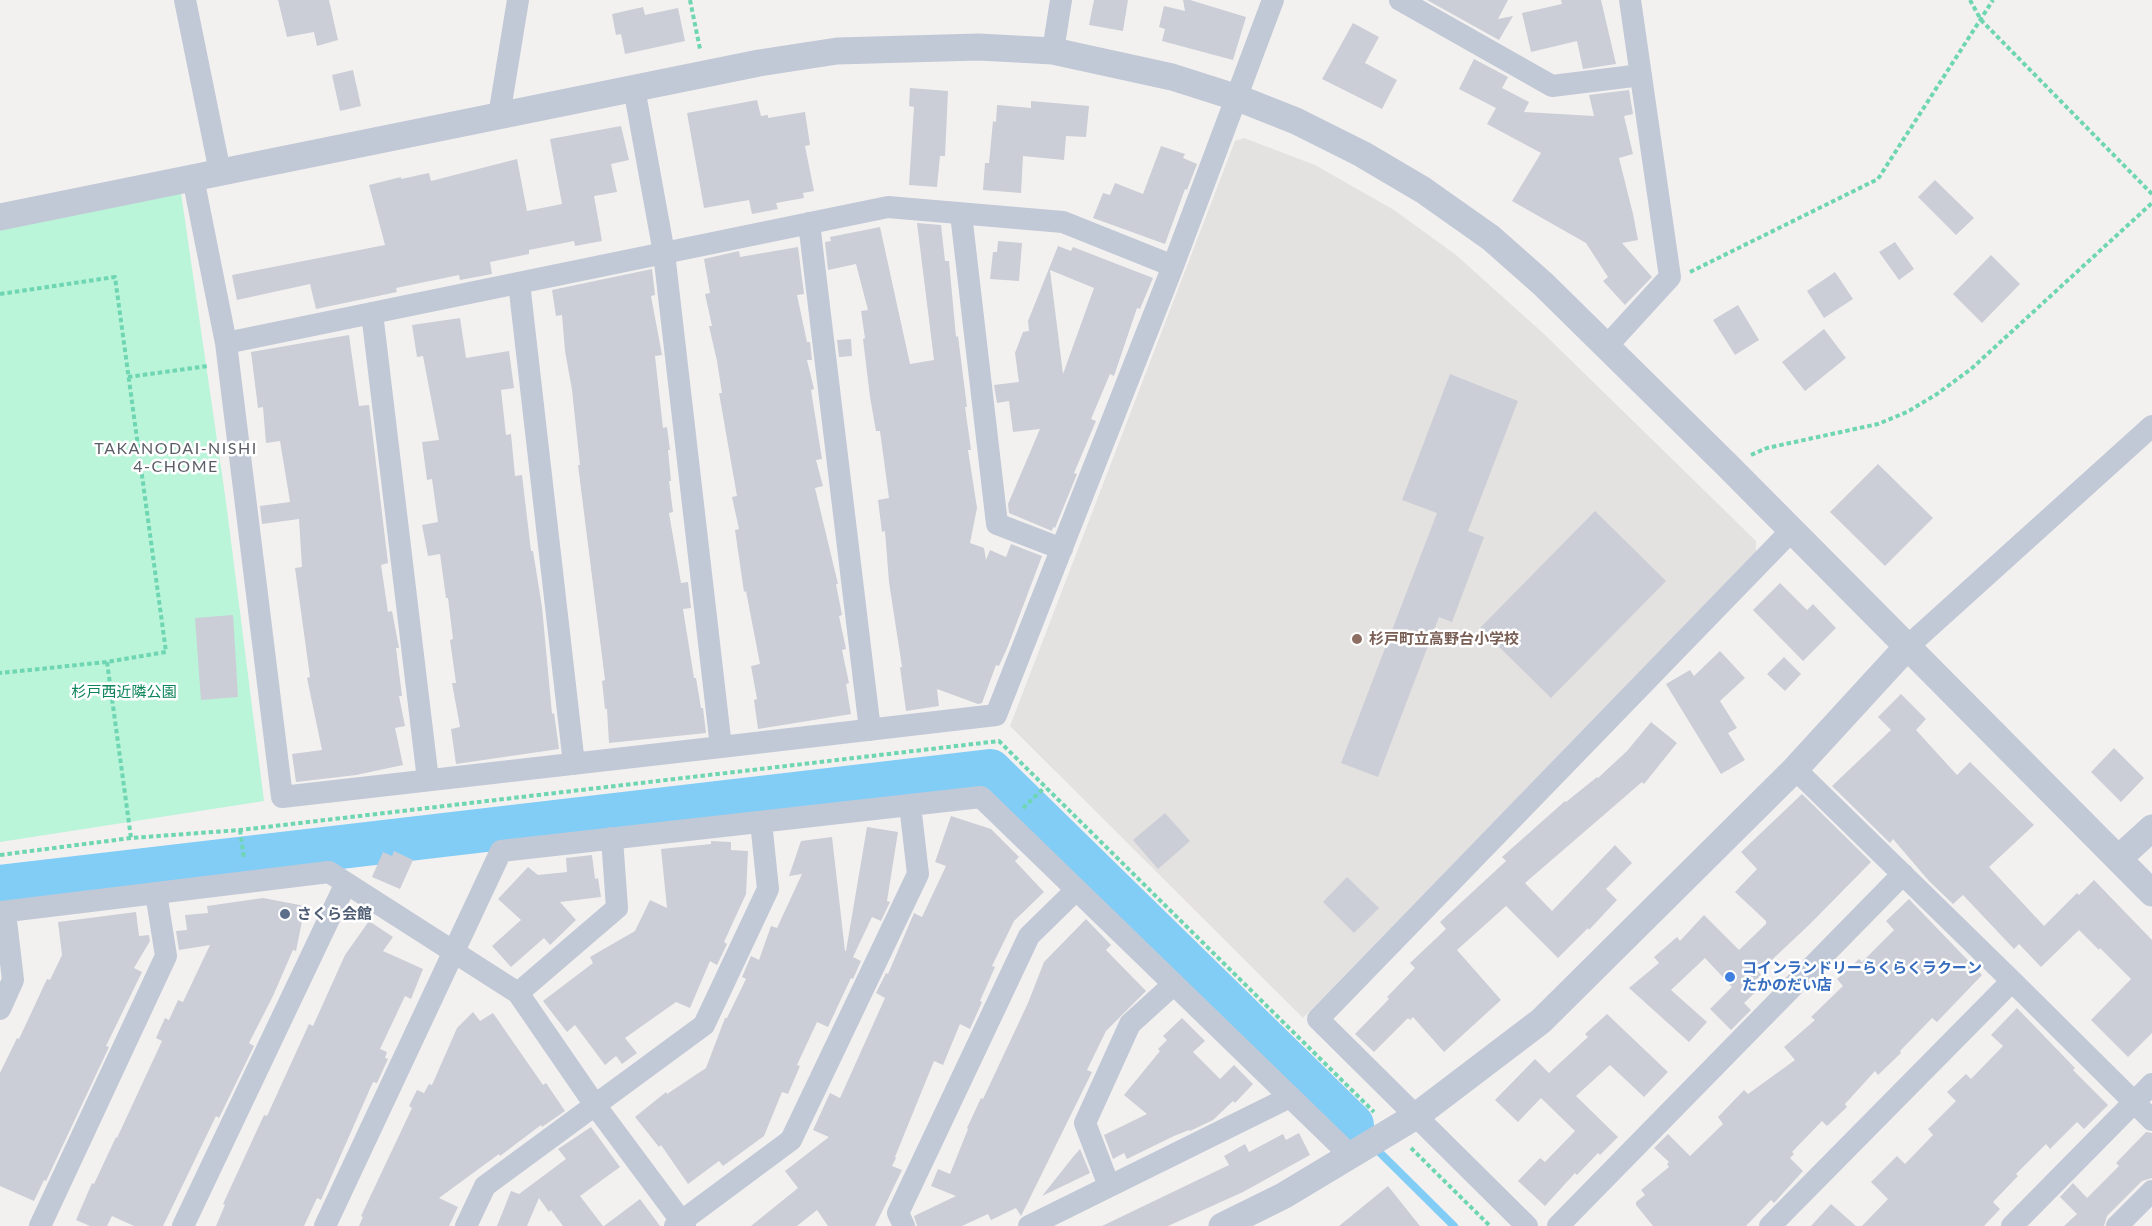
<!DOCTYPE html>
<html>
<head>
<meta charset="utf-8">
<style>
  body { margin:0 }
  canvas { display:block; background:#f3f0f0 }
</style>
</head>
<body>
<canvas width="2152" height="1226"></canvas>
<script>
const context = document.querySelector('canvas').getContext('2d');
context.lineJoin = 'round';
function fillPath(path, color) { context.fillStyle = color; context.fill(path, 'evenodd'); }
function strokePath(path, color, width, dash) { context.strokeStyle = color; context.lineWidth = width; context.lineCap = dash ? 'butt' : 'round'; context.setLineDash(dash || []); context.stroke(path); }
function label(font, color, halo, rows, align = 'center') {
  context.font = font + ' Lato,"Noto Sans JP",sans-serif'; context.lineWidth = 5; context.setLineDash([]); context.textBaseline = 'middle'; context.strokeStyle = halo; context.fillStyle = color; for (const [text, x, y, turn = 0] of rows) {
    context.save(); context.translate(x, y); context.rotate((+turn || 0) * Math.PI / 180); context.textAlign = isNaN(turn) ? turn : align; if (halo) context.strokeText(text, 0, 0); context.fillText(text, 0, 0); context.restore();
  }
}
fillPath(new Path2D(`
  M1244 138 1315 165 1394 210 1456 255 1543 333 1756 541V553L1303 1018 1010 726 1235 141Z`), '#e4e1e1');
fillPath(new Path2D(`
  M181 193 226 502 264 801 0 842V230Z`), '#baf4d9');
strokePath(new Path2D(`
  M1352 1125 1454 1226`), '#82cdf6', 8);
strokePath(new Path2D(`
  M0 887 990 771 1352 1125`), '#82cdf6', 44);
fillPath(new Path2D(`
  M278 0H329L338 40 317 46 314 32 287 37Z
  M1094 0H1128L1123 31 1089 25Z
  M1183 0H1190L1246 17 1233 60 1162 41 1165 29 1159 27 1164 6 1185 11Z
  M1427 0H1508L1498 19 1513 16 1499 40Z
  M1561 0H1601L1616 64 1583 69 1577 41 1531 52 1522 13 1562 4Z
  M643 7 645 15 678 8 685 41 625 54 621 34 616 35 612 14Z
  M1353 23 1379 37 1365 63 1397 80 1382 109 1322 79Z
  M1474 59 1508 77 1502 88 1529 102 1524 112 1594 116 1589 95 1629 90 1633 114 1624 116 1633 154 1619 158 1633 214 1638 240 1622 243 1652 277 1625 305 1603 281 1608 277 1586 243 1512 201 1541 153 1487 124 1496 108 1459 89Z
  M353 70 361 106 340 111 332 75Z
  M910 88 948 91 945 156H940L937 187 909 185 914 107 909 106Z
  M757 100 761 116 768 115V118L805 112 810 145 805 146 814 191 803 193 804 198 776 203 778 209 752 214 749 200 704 208 687 113Z
  M1031 101 1089 106 1086 137 1066 136 1064 160 1023 156 1021 193 983 190 985 163H989L993 121 996 122 997 105 1031 108Z
  M621 126 629 160 611 164 617 192 594 196 602 241 575 246 574 241 529 250V254L490 262 492 274 460 280 459 275 396 288 397 292 316 309 310 284 237 300 232 275 385 245 369 185 401 177V179L429 173 431 181 517 159 527 211 562 204 550 139Z
  M1161 146 1185 154 1183 158 1197 164 1187 190 1185 189 1165 244 1093 218 1103 193 1110 195 1115 183 1143 194Z
  M1935 180 1974 218 1956 235 1918 197Z
  M917 223 941 225 945 261H949L956 337 958 336 967 407H965L971 450H968L977 508 970 543 984 548 986 560 990 550 1006 557 1011 544 1042 556 1008 646 999 666 996 665 982 703 978 704 937 689 939 706 906 711 900 667H902L889 582 885 531 882 532 878 500 889 498 880 431H876L870 397 863 339 865 338 861 311 868 310 856 264 828 270 825 242 831 241 830 237 880 227 910 364 934 360Z
  M998 241 1022 243 1019 281 990 279 993 252H997Z
  M1895 242 1914 269 1899 280 1879 252Z
  M1058 246 1071 251 1073 247 1153 278 1140 309 1137 308 1114 376 1110 374 1091 419 1096 421 1074 473 1077 474 1055 528 1053 527 1052 531 1009 513 1008 504 1040 429 1013 432 1009 401 997 403 994 385 1019 382 1015 353 1023 332 1029 331 1028 321ZM1050 270 1094 288 1063 374Z
  M798 247 804 294 797 295 807 342H810L812 360H807L814 389 811 390 822 459 816 460 823 486 815 488 838 584H836L842 615 839 616 846 649 842 650 849 683 846 684 851 714 758 729 754 700 757 699 751 666 760 664 746 591 744 592 735 530 739 529 732 497 737 496 719 393H722L717 361 709 326H712L705 294 710 293 704 259 739 251 740 257Z
  M1991 255 2020 284 1982 323 1953 294Z
  M652 269 655 295 651 296 662 355 655 356 663 428 667 427 670 450H668L671 481H669L673 512 669 513 681 583 688 582 691 608 683 609 694 678H696L701 708H703L706 733 609 743 607 709H605L602 681 605 680 578 465H580L572 390 565 351 562 315 556 316 552 290Z
  M1835 272 1853 299 1824 318 1807 291Z
  M1738 305 1759 340 1735 355 1713 320Z
  M460 318 466 358 509 351 514 388 501 390 506 435 511 434 515 476 522 475 531 551H533L542 607 552 714 554 713 559 749 456 764 451 729 460 727 452 683H456L450 640 453 639 448 598H446L440 554 428 556 422 525 438 522 432 479 427 480 422 442 439 440 423 356 417 357 412 325Z
  M1824 329 1846 358 1805 391 1782 362Z
  M349 335 359 406 369 405 388 563 381 565 388 612 392 611 399 648H396L402 696H399L405 726 395 728 403 765 356 775 296 782 292 754 322 750 307 678 310 677 295 568 302 567 299 519 262 524 260 506 290 502 280 441 266 443 263 407 258 408 251 352Z
  M851 339 852 356 839 357 837 340Z
  M1450 374 1518 401 1468 531 1484 537 1452 622 1439 617 1378 777 1341 763 1437 513 1402 500Z
  M1878 464 1933 518 1885 566 1830 512Z
  M1595 511 1666 581 1551 698 1480 628Z
  M1780 583 1807 610 1813 604 1836 628 1803 661 1753 610Z
  M233 615 238 697 201 700 195 618Z
  M1720 651 1745 678 1720 701 1737 728 1728 733 1745 760 1721 774 1666 684 1690 670 1694 676Z
  M1784 657 1801 674 1785 691 1767 674Z
  M1901 694 1926 719 1916 730 1957 775 1970 762 2034 825 1989 867 2044 926 2077 893 2079 895 2094 880 2152 940V1033L2128 1057 2091 1020 2131 979 2100 948 2099 950 2079 930 2041 967 2019 944 2014 949 1963 895 1953 904 1929 881 1893 839 1890 843 1832 786 1891 730 1878 717Z
  M1651 722 1677 743 1644 784 1642 782 1525 883 1552 911 1615 845 1632 863 1606 889 1617 900 1589 930 1588 928 1558 958 1506 906 1457 950 1501 1000 1444 1052 1413 1017 1410 1020 1408 1018 1374 1052 1355 1034 1389 999 1387 997 1415 968 1410 963 1446 929 1440 922 1506 861 1502 857 1565 801 1566 802 1597 777 1598 778 1627 751Z
  M2114 748 2144 778 2121 802 2091 772Z
  M1802 794 1871 862 1810 924 1759 972 1761 975 1757 979 1763 985 1744 1003 1751 1010 1731 1030 1710 1009 1732 987 1705 958 1671 990 1707 1022 1689 1042 1629 988 1659 963 1654 957 1677 937 1680 941 1704 915 1739 950 1766 924V921L1735 892 1757 869 1741 852Z
  M1165 813 1190 841 1158 869 1133 840Z
  M951 816 991 829 1019 857 1015 861 1044 892 1014 921 992 966 995 967 980 1001 982 1002 970 1029 960 1024 943 1065 934 1061 895 1157 896 1158 892 1166 902 1170 875 1226H828L817 1210 797 1226H751L798 1188 785 1171 829 1137 813 1130 830 1093 840 1098 885 998 876 993 886 973 888 974 914 913 922 917 946 866 935 862Z
  M867 827 898 832 887 901 890 902 881 921 872 917 853 957 861 961 853 979 851 978 828 1027 817 1022 797 1065 800 1066 788 1094 782 1092 764 1136 723 1166 719 1161 688 1184 661 1145 659 1147 635 1117 666 1092 667 1094 706 1068 725 1018H727L746 979 742 977 751 956 759 960 771 926 777 928 802 874 789 876 801 841 832 837 845 951H846Z
  M711 841 731 842V850L748 851 746 894 724 942 727 944 717 965 710 961 690 1008 676 1002 625 1038 637 1053 622 1064 616 1056 605 1065 575 1025 567 1032 543 1001 593 963 590 957 635 931 650 900 667 908 661 849 711 844Z
  M394 851 413 860 400 889 372 877 383 852 392 856Z
  M592 855 595 879 598 878 601 897 560 902 576 920 550 945 544 938 511 967 492 946 521 920 498 899 528 867 538 875 567 872 566 858Z
  M1347 877 1379 908 1354 933 1323 902Z
  M263 898 305 906 296 951 293 950 273 996 249 1043 254 1046 219 1118 216 1116 163 1226H134L112 1216 107 1226H90L76 1220 92 1183 94 1184 116 1137 117 1138 162 1041 156 1038 165 1018 169 1020 178 1000 183 1002 210 945 179 950 176 931 187 930 185 915 208 913 207 906Z
  M1909 899 1982 975 1937 1022 1932 1018 1900 1051 1901 1053 1878 1075 1875 1071 1845 1104 1847 1107 1827 1126 1822 1121 1792 1152 1794 1154 1790 1158 1803 1171 1774 1203 1771 1200 1746 1226H1653L1636 1205V1202L1645 1195 1641 1190 1669 1167 1667 1164 1669 1162 1654 1148 1668 1134 1690 1156 1723 1124 1718 1117 1744 1090 1748 1094 1795 1060 1784 1047 1815 1020 1811 1017 1843 986 1837 979 1859 959 1862 962 1894 930 1886 921Z
  M136 912 139 936 149 935 150 941 134 968 142 972 106 1046 109 1047 46 1181 44 1180 34 1201 0 1186V1073L17 1038 19 1039 47 979 50 980 62 955 58 922Z
  M1086 919 1111 945 1106 950 1146 991 1106 1031 1087 1070 1092 1072 1021 1216 1016 1208 991 1220 988 1214 962 1226H917L914 1216 956 1196 931 1186 938 1169 950 1174 968 1129 967 1128 981 1098 983 1099 1028 1003 1044 962Z
  M369 921 393 937 383 951 423 969 411 999 405 996 380 1049 387 1052 385 1058 388 1059 377 1083 373 1082 321 1200 317 1198 304 1226H216L225 1205 223 1204 264 1115 267 1116 309 1024 313 1026 345 955Z
  M2017 1008 2075 1068 2073 1070 2108 1105 2084 1129 2077 1122 2050 1149 2046 1144 2016 1174 2018 1176 1993 1202 2000 1209 1984 1226H1862L1888 1199 1871 1182 1897 1156 1905 1164 1933 1135 1928 1129 1956 1101 1947 1092 1966 1074 1971 1079 2003 1046 1991 1035Z
  M473 1012 480 1021 493 1013 543 1085 546 1083 565 1111 542 1127 541 1125 500 1156 499 1154 439 1198 458 1207 449 1226H359L363 1217 361 1216 412 1108 409 1106 417 1090 424 1093 429 1084 432 1085 457 1028Z
  M1607 1014 1668 1072 1644 1097 1610 1065 1576 1096 1618 1137 1600 1155 1598 1153 1577 1175 1575 1173 1545 1206 1518 1181 1540 1158 1545 1162 1575 1131 1541 1098 1518 1122 1495 1100 1535 1059 1549 1073 1588 1037 1585 1034Z
  M1182 1018 1205 1041 1193 1052 1220 1079 1234 1065 1253 1084 1235 1103 1233 1101 1213 1120 1190 1131 1189 1130 1174 1136 1127 1159 1124 1153 1113 1159 1104 1135 1147 1114 1124 1095 1160 1051 1158 1049 1167 1040 1163 1036Z
  M591 1127 620 1167 580 1196 603 1226H563L551 1210 549 1212 539 1198 527 1226H497L511 1191 519 1194 566 1159 558 1149Z
  M2146 1132 2152 1133V1178L2142 1181 2107 1216 2104 1226H2064L2077 1214 2060 1197 2073 1183 2087 1198 2119 1166 2116 1163Z
  M1299 1133 1310 1155 1243 1192 1168 1226H1102L1229 1165 1224 1156 1245 1144 1249 1152 1283 1134 1286 1140Z
  M1080 1149 1090 1173 1042 1196 1073 1157Z
  M1388 1186 1420 1226H1339Z
  M640 1199 660 1226H604Z
  M1831 1204 1856 1226H1811Z`), '#cbced6');
strokePath(new Path2D(`
  M690 0 700 49
  M1970 0 1981 20 2152 194
  M1690 272 1878 179 1993 0
  M0 294 115 277 166 652 107 662 0 673
  M128 377 208 366
  M1751 455 1767 448 1878 424 1907 412 1937 394 1971 369 2152 203
  M107 662 131 838
  M1023 808 1045 787
  M240 830 244 859
  M0 855 131 838 240 830 999 741 1374 1112
  M1411 1148 1490 1226`), '#6ed6b2', 4, [4.5, 3]);
strokePath(new Path2D(`
  M185 0 220 172
  M1400 0 1552 86 1641 75
  M1053 51 1061 0
  M634 88 664 253 721 747 996 715 1173 266
  M499 116 518 0
  M193 178 226 343 282 797 721 747
  M961 214 997 524 1062 549
  M809 223 870 730
  M519 283 574 764
  M372 313 428 780
  M226 343 888 207 1063 222 1173 266 1273 0
  M1606 347 1670 277 1630 0
  M1907 647 2152 426
  M1795 769 2012 981 2152 1120
  M0 912 329 872 518 993 595 1105 685 1226
  M518 993 617 908 612 838
  M0 1009 13 980 5 912
  M1109 1186 1085 1123 1130 1024 1174 984
  M40 1226 166 956 156 893
  M183 1226 346 883
  M325 1226 501 851 981 797 1350 1155
  M466 1226 485 1186 704 1025 768 889 761 822
  M675 1226 791 1140 918 874 910 805
  M904 1226 898 1213 1029 936 1076 890
  M1029 1226 1290 1097
  M1527 1226 1318 1019 1792 530
  M1558 1226 1903 874
  M1770 1226 2012 981
  M2012 1226 2152 1084
  M2117 1226 2152 1191`), '#c2c9d6', 22);
strokePath(new Path2D(`
  M0 217 759 63 837 51 979 47 1053 51 1172 77 1238 98 1296 121 1362 154 1423 190 1491 238 1543 284 1727 465 2152 893
  M2118 859 2152 828
  M1222 1226 1283 1196 1416 1116 1541 1021 1795 769 1907 647`), '#c2c9d6', 27);
for (const [x, y, r, color] of [
  [1357,639,6,"#8d6e63"],
  [285,914,6,"#5c6f8a"],
  [1730,977,6,"#3f7fe0"]
]) { const dot = new Path2D(); dot.arc(x, y, r, 0, 2 * Math.PI); context.fillStyle = color; context.fill(dot); strokePath(dot, '#fff', 2); }
label('bold 15px', '#785e54', '#fff', [
  ["杉戸町立高野台小学校",1369,639]
], 'left');
label('15px', '#0d845a', '#fff', [
  ["杉戸西近隣公園",124,692]
]);
label('bold 15px', '#4e5e75', '#fff', [
  ["さくら会館",297,914]
], 'left');
label('bold 15px', '#366cbe', '#fff', [
  ["コインランドリーらくらくラクーン",1742,968],
  ["たかのだい店",1742,985]
], 'left');
context.letterSpacing = '1.5px';
label('16px', '#5b5e66', '#fff', [
  ["TAKANODAI-NISHI",176,449],
  ["4-CHOME",176,467]
]);
context.letterSpacing = '0px';
</script>
</body>
</html>
